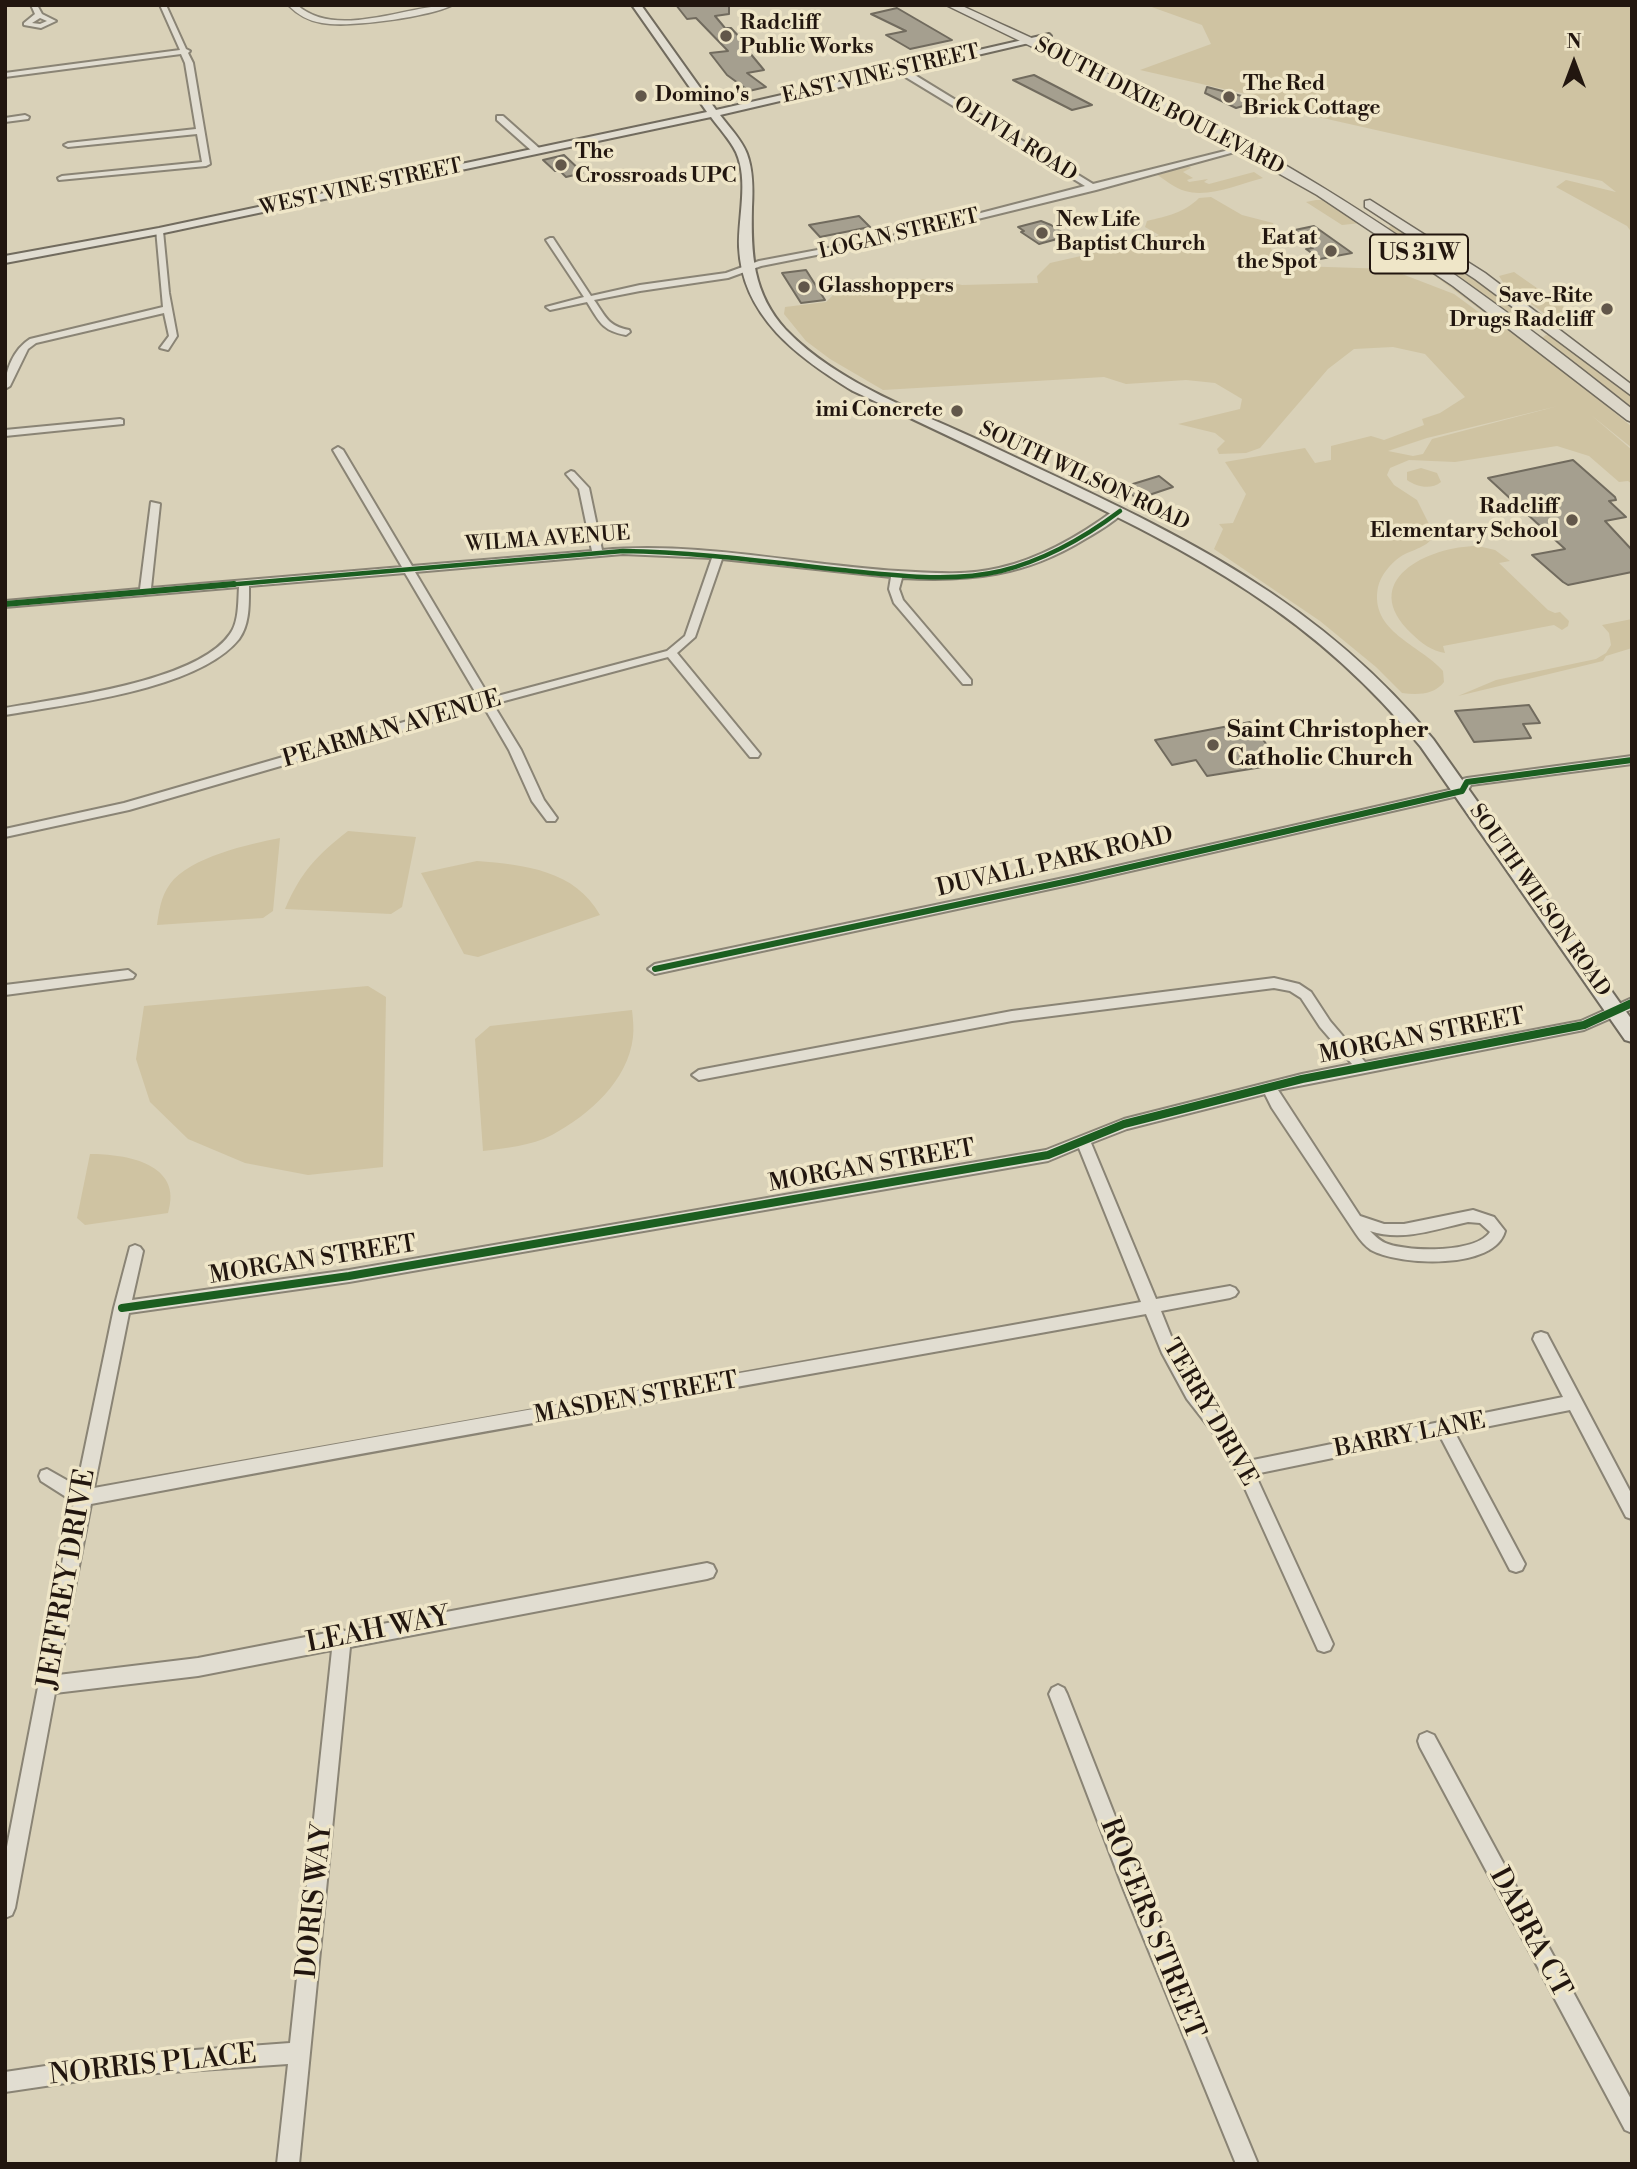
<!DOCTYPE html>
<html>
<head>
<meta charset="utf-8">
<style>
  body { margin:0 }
  #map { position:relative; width:1637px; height:2169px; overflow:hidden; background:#d9d1b8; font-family:"Libre Bodoni",serif }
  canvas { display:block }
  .frame { position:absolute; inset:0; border:7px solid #22160f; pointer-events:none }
  .north { position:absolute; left:1539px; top:28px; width:70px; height:70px; -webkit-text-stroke:5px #efe6c8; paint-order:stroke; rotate:0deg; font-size:19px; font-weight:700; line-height:28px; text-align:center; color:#22160f }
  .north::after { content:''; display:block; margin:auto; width:24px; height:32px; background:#22160f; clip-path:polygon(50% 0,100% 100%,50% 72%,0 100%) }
</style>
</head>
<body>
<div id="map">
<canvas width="1637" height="2169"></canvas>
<div class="frame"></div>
<div class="north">N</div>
</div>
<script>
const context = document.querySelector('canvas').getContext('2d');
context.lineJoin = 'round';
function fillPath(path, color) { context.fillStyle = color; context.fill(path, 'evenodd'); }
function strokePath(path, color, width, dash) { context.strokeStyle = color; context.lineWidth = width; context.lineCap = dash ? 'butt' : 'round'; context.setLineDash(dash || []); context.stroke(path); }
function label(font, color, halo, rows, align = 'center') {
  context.font = font + ' "Libre Bodoni",serif'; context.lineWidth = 7; context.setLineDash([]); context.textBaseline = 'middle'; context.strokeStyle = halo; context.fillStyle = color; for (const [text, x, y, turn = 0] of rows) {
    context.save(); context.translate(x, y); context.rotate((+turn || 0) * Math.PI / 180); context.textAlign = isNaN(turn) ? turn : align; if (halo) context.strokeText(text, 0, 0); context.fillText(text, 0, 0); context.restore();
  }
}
fillPath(new Path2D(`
  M1146 5H1632V233L1627 226 1556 187 1566 180 1616 192 1602 181 1305 114 1250 95 1140 70 1211 44 1202 25Z
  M1203 117 1210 118 1284 158 1274 160 1200 119Z
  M1188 165 1191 168 1183 172 1193 178 1187 180 1189 182 1208 179 1204 182 1209 184 1254 172 1263 178C1240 184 1209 198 1185 191 1175 188 1165 180 1156 174Z
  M1211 197 1242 215 1273 223 1279 240 1271 248 1276 260 1297 266 1389 269 1454 294 1503 330 1498 323 1411 258 1414 259 1563 370 1632 427V448L1591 415 1632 450V484L1628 481 1619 482 1589 456 1557 446 1455 462 1409 460 1390 468 1387 475 1394 485 1417 500 1434 534C1429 548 1412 549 1400 557 1390 564 1381 575 1378 587 1369 632 1421 645 1443 671L1444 682C1434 695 1417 695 1402 693L1376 667 1320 621 1214 549 1223 529 1219 524 1233 523 1246 494 1225 462 1305 448 1315 463 1331 460V446L1371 436 1384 440 1424 425 1422 419 1440 413 1465 397 1425 354 1393 347 1354 349 1328 369 1260 448 1246 453 1219 454 1217 449 1225 441 1215 433 1178 424 1240 409 1242 399 1215 383 1186 380 1126 384 1104 377 883 390 830 359 806 341 784 314 785 307 826 302 833 295 865 290 892 280 935 279 962 285 1038 283 1037 276 1050 263 1103 251V246L1142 242 1159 235 1145 227 1147 221C1167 216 1184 213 1199 198ZM1558 406 1432 439 1423 454 1413 456 1388 451 1427 438Z
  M1316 200H1324L1361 223 1342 225 1306 202Z
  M1393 225 1432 248 1541 327 1529 328 1387 228Z
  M1514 272 1584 321 1585 322 1560 325 1504 284 1499 276Z
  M1546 335H1552L1632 397V408L1542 338Z
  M1421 468 1437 473 1441 482C1431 490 1417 487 1407 480V472Z
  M1478 546 1495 550 1510 561 1499 563 1548 610 1555 613 1560 612 1569 621 1568 626 1562 630 1554 625 1443 646 1445 653C1432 651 1421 643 1412 634 1356 581 1428 546 1478 546Z
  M1632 619V648L1606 656 1603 661 1458 696 1496 680 1596 659 1606 653 1611 645 1609 633 1602 625Z
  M348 831 416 837 402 907 391 914 285 909C301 872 316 856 348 831Z
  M280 838 273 911 263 918 157 925C159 911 161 896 170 884 190 857 249 844 280 838Z
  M477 861C525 865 575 870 600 915L478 957 464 954 421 873Z
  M368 986 386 997 383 1167 308 1175 245 1163 188 1139 150 1102 136 1059 144 1006Z
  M632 1010C633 1019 634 1028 633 1037 628 1081 589 1115 552 1135 531 1146 506 1148 483 1151L475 1039 490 1026Z
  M90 1154C125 1154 184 1163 168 1213L85 1225 77 1218Z`), '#cfc3a2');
const building = new Path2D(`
  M676 5H729V14L715 16 725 28H731L743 41H740L764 70 747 73 766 87 749 91 727 75 710 53 728 51 696 18 687 19Z
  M897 8 952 40 910 49 886 35 906 31 871 14Z
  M1034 75 1092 105 1072 110 1013 80Z
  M1207 87 1261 101 1236 108 1205 93Z
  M564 155 583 173 566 177 559 170 555 171 543 160Z
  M859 216 870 227 820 237 809 225Z
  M1041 221 1051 225 1068 236 1039 244 1021 232 1024 231 1018 227Z
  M1314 226 1352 253 1320 259 1306 249 1313 248 1290 231Z
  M806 270 825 300 801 303 782 273Z
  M1573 460 1615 497 1616 500 1609 501 1626 517 1605 521 1632 550V572L1568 585 1563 582 1532 555 1565 549 1488 478Z
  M1159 476 1173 487 1137 499 1123 487Z
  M1529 705 1540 723 1523 724 1531 738 1474 742 1455 711Z
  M1250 722 1281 764 1207 776 1196 760 1172 765 1155 740Z`);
fillPath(building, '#a59f8f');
strokePath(building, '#716b5e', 2);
const minor = new Path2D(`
  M31 5H37L42 14 56 21 41 28 24 25V23L35 14ZM40 18 47 21 40 24 32 23Z
  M160 5H166L186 49 190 51 188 53 193 63 210 164 206 166 59 180 58 178 62 176 202 162 197 134 68 147 64 145 68 143 196 129 185 63 181 54 5 77V73L180 50Z
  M899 69H905L1093 184 1245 146 1249 148 1096 190 892 240 761 266 728 278 640 291 594 300C606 317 608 326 629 330L630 332 626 335C602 331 599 321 587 302L550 310 546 307 584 297 546 240 550 238H553L591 296 640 285 726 273 759 261 892 236 1085 186 899 73Z
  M25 115 29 117 28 119 5 122V118Z
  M497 116H503L539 148V152H533L497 120Z
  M156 229 163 231 169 293 177 336 168 350 160 348 169 336 164 313 36 343 28 349 10 386 5 389C5 370 14 349 30 339L163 307Z
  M120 419 123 420V424L5 436V430Z
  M338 447 343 450 412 566 592 551 579 489 566 474 571 471 574 472 589 488 602 550C700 541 800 565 898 571 932 573 965 576 999 568 1042 558 1081 535 1116 509L1125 511C1114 522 1099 531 1085 539 1025 576 970 582 902 578L899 589 903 600 971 680V684H963L894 603 889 589 891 577 722 559 695 637 677 653 760 754 758 757H750L668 657 493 704 521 750 544 800 557 818 555 821H547L532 801 509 750 484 707 129 810 5 837V829L124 803 480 700 405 573 249 586C249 603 250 624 239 639 198 690 68 704 5 715V708C61 698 197 682 230 634 239 622 238 602 239 587L5 607V601L140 589 151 502 160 504 151 588 402 567 333 450ZM623 554 712 558 685 636 667 651 490 698 415 572Z
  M1632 756V764L1471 785 1466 794 1462 795 1078 883 655 974 648 969 655 964 1078 875 1458 788 1463 779 1467 778Z
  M128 970 135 975 133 978 5 995V985Z
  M1274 978 1299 984 1311 992 1330 1021 1365 1062 1581 1021 1632 998V1009L1584 1030 1278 1090 1360 1216 1384 1224H1404L1473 1210 1494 1217 1505 1231C1495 1270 1400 1266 1371 1250 1365 1246 1360 1240 1356 1234L1272 1108 1265 1094 1127 1129 1091 1143 1156 1299 1230 1286 1235 1288 1238 1292 1235 1296 1230 1298 1161 1311 1177 1351 1199 1389 1231 1430 1248 1461 1563 1397 1533 1339 1535 1334 1541 1332 1547 1334 1632 1495V1519L1626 1517 1570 1410 1455 1433 1525 1564 1522 1570 1516 1572 1510 1570 1440 1436 1255 1474 1333 1644 1330 1650 1324 1652 1318 1650 1238 1473 1219 1440 1187 1399 1162 1353 1146 1314C794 1378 442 1437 91 1504L58 1675 198 1658 342 1630 345 1631 707 1563 713 1565 716 1571 713 1577 707 1579 350 1647 299 2164H277L288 2064 113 2076 5 2092V2072L113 2056 290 2043 332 1650 198 1676 55 1693 15 1908 12 1915 5 1918V1857L74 1502 41 1481 39 1476 41 1471 47 1469 77 1486 114 1308 130 1247 135 1245 140 1247 143 1251 132 1300 349 1270 1046 1150 1124 1119 1302 1074 1352 1064 1320 1027 1301 998 1290 991 1274 988 1012 1021 699 1080 692 1075 699 1070 1012 1011ZM1079 1148 1141 1302C792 1365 442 1423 94 1488L129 1313 349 1282 1048 1161ZM1468 1222 1480 1223 1490 1232C1476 1253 1411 1252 1388 1244 1381 1242 1376 1237 1370 1231 1402 1242 1436 1229 1468 1222Z
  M1058 1685 1064 1688 1067 1694 1144 1890 1258 2164H1236L1124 1890 1049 1694 1052 1688Z
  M1427 1732 1434 1735 1632 2101V2133L1625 2130 1420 1747 1418 1741 1420 1735Z`);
const tertiary = new Path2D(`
  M288 5H297C337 40 406 5 453 5 429 17 349 28 322 23 308 21 298 15 288 5Z`);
const secondary = new Path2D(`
  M632 5H641L716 110 1049 34 1051 36 1046 39 720 115C729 127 742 140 747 154 753 170 753 189 752 207 751 253 752 293 786 330 839 385 920 412 987 444 1158 525 1310 589 1433 739L1632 1020V1042L1625 1040 1421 747C1316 616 1193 552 1045 482 981 451 917 421 853 391 799 358 742 317 739 247 738 217 749 181 736 152 730 140 719 128 711 117L159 234 5 263V256L159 228 707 112Z`);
const trunk = new Path2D(`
  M946 5H960C1068 55 1177 103 1280 162 1404 234 1520 319 1632 409V422L1627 420 1453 286 1317 195 1191 124Z
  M1370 200 1485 273 1632 385V396L1475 279 1365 207V201Z`);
strokePath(minor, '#8a8475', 4);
strokePath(tertiary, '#8a8475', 3);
strokePath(secondary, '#716b5e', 4);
strokePath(trunk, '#716b5e', 3);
fillPath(minor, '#e1ddd1');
fillPath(tertiary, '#e1ddd1');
fillPath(secondary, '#e1ddd1');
fillPath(trunk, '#dcd7c9');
strokePath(new Path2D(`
  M214 586 623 551C696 552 769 562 842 570 893 575 950 583 1001 571 1045 560 1084 538 1120 511`), '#1b5e20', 4.5);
strokePath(new Path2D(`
  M5 604 234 584
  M655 969 1078 879 1462 791 1467 782 1632 760`), '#1b5e20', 6);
strokePath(new Path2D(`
  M122 1308 349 1276 1048 1155 1124 1124 1302 1079 1584 1025 1632 1003`), '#1b5e20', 8);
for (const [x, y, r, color] of [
  [726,36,7,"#62574a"],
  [641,96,7,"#62574a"],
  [1229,97,7,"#62574a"],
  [561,165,7,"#62574a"],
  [1042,233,7,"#62574a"],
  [1331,251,7,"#62574a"],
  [804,287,7,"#62574a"],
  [1607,309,7,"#62574a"],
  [957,411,7,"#62574a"],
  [1572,520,7,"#62574a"],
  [1213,745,7,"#62574a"]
]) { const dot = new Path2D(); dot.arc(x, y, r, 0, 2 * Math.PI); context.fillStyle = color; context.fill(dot); strokePath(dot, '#efe6c8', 2.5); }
label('bold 21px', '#22160f', '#efe6c8', [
  ["Radcliff",740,24],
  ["Public Works",740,48],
  ["The Red",1243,85],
  ["Brick Cottage",1243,109],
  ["Domino's",655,96],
  ["The",575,153],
  ["Crossroads UPC",575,177],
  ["New Life",1056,221],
  ["Baptist Church",1056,245],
  ["Eat at",1317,239,"right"],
  ["the Spot",1317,263,"right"],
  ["Glasshoppers",818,287],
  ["Save-Rite",1593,297,"right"],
  ["Drugs Radcliff",1593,321,"right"],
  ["imi Concrete",943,411,"right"],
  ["Radcliff",1558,508,"right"],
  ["Elementary School",1558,532,"right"]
], 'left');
label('21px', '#22160f', '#efe6c8', [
  ["EAST VINE STREET",881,75,-13],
  ["SOUTH DIXIE BOULEVARD",1159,107,27],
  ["OLIVIA ROAD",1015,140,32],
  ["WEST VINE STREET",361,188,-12],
  ["LOGAN STREET",899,235,-13],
  ["SOUTH WILSON ROAD",1084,477,25],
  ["WILMA AVENUE",548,540,-4],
  ["SOUTH WILSON ROAD",1539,901,55]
]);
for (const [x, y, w] of [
  [1419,254,98]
]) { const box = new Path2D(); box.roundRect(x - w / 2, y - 19.5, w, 39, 5); context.fillStyle = '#efe6c8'; context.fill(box); strokePath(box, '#22160f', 2); }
label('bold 23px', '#22160f', null, [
  ["US 31W",1419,254]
]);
label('24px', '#22160f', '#efe6c8', [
  ["PEARMAN AVENUE",392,730,-16],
  ["DUVALL PARK ROAD",1055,863,-13],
  ["MORGAN STREET",1422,1037,-11],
  ["MORGAN STREET",872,1167,-10],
  ["MORGAN STREET",313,1261,-9],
  ["MASDEN STREET",636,1399,-10],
  ["TERRY DRIVE",1209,1413,60],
  ["BARRY LANE",1410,1436,-11]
]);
label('bold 24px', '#22160f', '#efe6c8', [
  ["Saint Christopher",1227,731],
  ["Catholic Church",1227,759]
], 'left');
label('28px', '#22160f', '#efe6c8', [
  ["JEFFREY DRIVE",68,1579,-80],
  ["LEAH WAY",378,1631,-11],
  ["DORIS WAY",316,1901,-84],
  ["ROGERS STREET",1151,1929,68],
  ["DABRA CT",1529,1933,62],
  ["NORRIS PLACE",153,2066,-6]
]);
</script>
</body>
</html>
